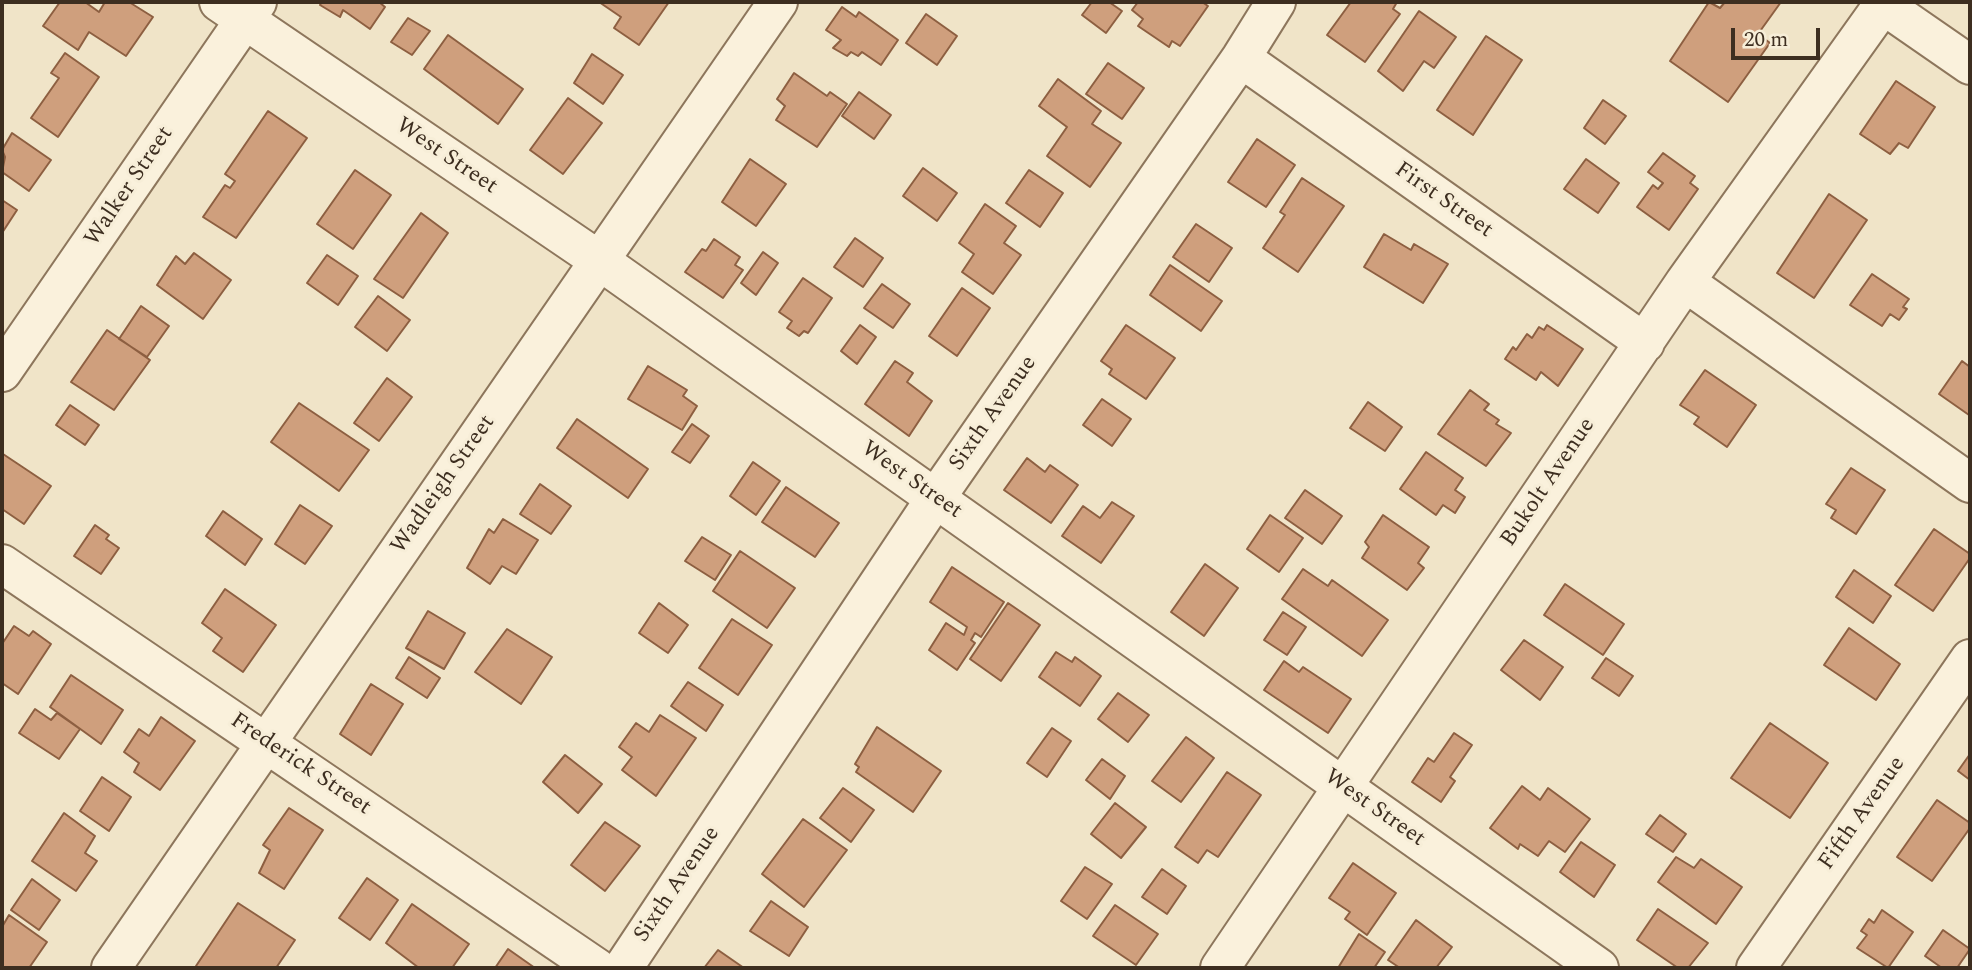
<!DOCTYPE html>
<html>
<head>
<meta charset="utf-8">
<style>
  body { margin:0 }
  #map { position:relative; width:1972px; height:970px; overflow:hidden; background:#f0e4c8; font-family:Spectral,serif }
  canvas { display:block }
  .frame { position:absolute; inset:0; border:4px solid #3d2e20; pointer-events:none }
  .scale { position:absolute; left:1731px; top:28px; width:89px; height:32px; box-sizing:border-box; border:4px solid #3d2e20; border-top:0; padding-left:9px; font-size:21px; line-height:24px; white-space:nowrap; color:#3d2e20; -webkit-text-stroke:5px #f7eed8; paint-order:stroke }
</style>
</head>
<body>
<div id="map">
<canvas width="1972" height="970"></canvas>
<div class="frame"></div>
<div class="scale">20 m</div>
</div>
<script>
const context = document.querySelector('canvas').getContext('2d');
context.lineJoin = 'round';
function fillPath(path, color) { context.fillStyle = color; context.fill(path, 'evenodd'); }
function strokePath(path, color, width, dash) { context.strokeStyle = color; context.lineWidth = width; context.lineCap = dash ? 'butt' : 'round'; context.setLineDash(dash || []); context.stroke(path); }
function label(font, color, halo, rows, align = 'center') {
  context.font = font + ' Spectral,serif'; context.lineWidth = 6; context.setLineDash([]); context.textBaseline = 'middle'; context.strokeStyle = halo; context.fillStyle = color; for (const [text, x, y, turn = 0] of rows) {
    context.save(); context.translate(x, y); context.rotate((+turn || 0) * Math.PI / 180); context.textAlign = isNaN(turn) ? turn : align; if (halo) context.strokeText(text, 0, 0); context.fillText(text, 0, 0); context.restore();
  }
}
const building = new Path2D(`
  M60 2H85L99 12 105 2H129L153 17 126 56 89 32 78 50 43 26Z
  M322 2H379L385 7 370 29 343 10 340 17 320 5Z
  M599 2H669L639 45 614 28 621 17Z
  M1092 2H1109L1122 11 1106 33 1082 15Z
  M1138 2H1202L1208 6 1180 46 1172 41 1169 47 1138 26 1143 19 1132 10Z
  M1351 2H1397L1393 9 1400 14 1365 62 1327 35Z
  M1709 2 1720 8 1725 2H1781L1758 34 1770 43 1728 102 1670 61Z
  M842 7 856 17 859 12 898 40 881 65 862 52 858 56 851 52 847 56 833 48 841 40 826 30Z
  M1419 11 1456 37 1434 68 1424 61 1403 91 1378 71Z
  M926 14 957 36 937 65 906 43Z
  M408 18 430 31 412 55 391 42Z
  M448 35 523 89 498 124 424 69Z
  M1486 36 1522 60 1473 135 1437 110Z
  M65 53 99 77 58 137 31 118 59 78 51 73Z
  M592 54 623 75 603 104 574 83Z
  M1108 63 1144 88 1122 119 1086 94Z
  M794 73 827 96 830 92 847 104 817 147 776 120 785 106 777 99Z
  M1058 79 1101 111 1092 124 1121 143 1090 187 1047 156 1067 127 1039 106Z
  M1896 81 1935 107 1908 148 1899 143 1890 154 1860 134Z
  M859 92 891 115 874 139 842 116Z
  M568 98 602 123 563 174 530 150Z
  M1603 100 1626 116 1605 144 1584 128Z
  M268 111 307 138 236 238 203 217 225 185 230 188 235 181 225 174Z
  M12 133 51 160 29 191 2 172 5 157 2 150Z
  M1257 139 1295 165 1266 207 1228 182Z
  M1663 153 1695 176 1690 183 1698 189 1669 230 1637 207 1653 185 1658 189 1663 183 1648 172Z
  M750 159 786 184 756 226 722 202Z
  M1586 159 1619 183 1598 213 1564 189Z
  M923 168 957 193 937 221 903 196Z
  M355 170 391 195 353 249 317 224Z
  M1029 170 1063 193 1040 227 1006 203Z
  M1302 178 1344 206 1298 272 1263 248 1285 215 1280 212Z
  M1829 194 1867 220 1814 298 1777 273Z
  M2 200 17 210 2 233Z
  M985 204 1016 226 1004 243 1021 255 993 294 962 272 974 254 959 243Z
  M421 213 448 233 403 298 374 279Z
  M1196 224 1232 248 1209 282 1173 257Z
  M1384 234 1411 250 1414 244 1448 264 1423 303 1364 267Z
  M855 238 883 258 863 287 834 267Z
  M714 239 740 257 735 265 743 270 723 298 685 272 702 249 706 251Z
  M763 252 778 263 756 295 741 283Z
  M194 253 231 280 203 319 157 285 176 256 185 264Z
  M327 255 358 276 338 305 307 283Z
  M1170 265 1222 301 1201 331 1150 295Z
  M1872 274 1909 299 1903 307 1907 309 1899 320 1890 314 1882 326 1850 305Z
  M803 278 832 298 808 333 804 331 799 336 787 328 792 321 779 312Z
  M882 284 910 304 893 328 864 308Z
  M962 288 990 308 957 356 929 336Z
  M378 296 410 320 387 351 355 327Z
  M141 306 169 326 147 357 119 339Z
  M860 325 876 337 857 364 841 351Z
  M1126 325 1175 358 1146 399 1109 374 1112 369 1101 361Z
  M1547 325 1583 349 1558 386 1541 372 1536 380 1505 359 1513 347 1516 350 1527 334 1532 338 1539 327 1544 330Z
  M107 330 150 360 114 410 71 382Z
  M895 361 913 373 907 382 932 401 909 436 865 404Z
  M1962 361 1970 367 1969 415 1939 394Z
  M648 366 687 390 683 396 697 406 682 430 628 399Z
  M1705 370 1756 405 1727 447 1694 424 1699 417 1680 405Z
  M387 378 412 397 379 441 354 423Z
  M1470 390 1489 404 1484 410 1499 420 1496 424 1511 433 1486 466 1438 434Z
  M1102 399 1131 419 1112 446 1083 425Z
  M1368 402 1402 427 1385 451 1350 428Z
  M299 403 369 450 339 491 271 442Z
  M70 405 99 425 85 445 56 425Z
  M577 419 648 469 628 498 557 448Z
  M692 424 709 436 690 463 672 452Z
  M1426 452 1463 478 1455 490 1465 497 1455 513 1443 505 1436 515 1400 489Z
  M3 454 51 486 24 524 2 509Z
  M1027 458 1045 472 1050 465 1078 485 1051 523 1004 490Z
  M753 462 780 481 756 515 730 496Z
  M1851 468 1885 490 1856 534 1831 518 1836 510 1826 504Z
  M540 484 571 506 551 534 520 514Z
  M786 487 839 523 815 557 762 522Z
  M1305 490 1342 516 1322 544 1285 518Z
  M1112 502 1134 516 1101 563 1062 536 1083 506 1100 518Z
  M300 505 332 526 305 564 275 544Z
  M223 511 262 539 245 565 206 536Z
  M1270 515 1303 538 1279 572 1247 549Z
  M1383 515 1429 547 1418 563 1424 568 1407 590 1362 558 1369 547 1365 542Z
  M503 519 538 540 516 574 502 566 490 584 467 568 489 529 494 533Z
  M95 525 109 535 106 539 119 548 101 574 74 556Z
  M1934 529 1970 554V558L1933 611 1895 585Z
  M702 537 731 555 715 580 685 561Z
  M740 551 795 588 767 628 713 591Z
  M1205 564 1238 588 1204 636 1171 612Z
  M952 567 1004 602 981 637 975 633 971 640 975 643 957 670 929 650 946 623 964 635 967 627 930 602Z
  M1303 569 1328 586 1332 580 1388 620 1362 656 1282 599Z
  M1854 570 1891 596 1873 623 1836 597Z
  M1565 584 1624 624 1603 655 1544 615Z
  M225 589 276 625 243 672 213 651 222 638 202 623Z
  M659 603 688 625 668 653 639 633Z
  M1008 603 1040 625 1001 681 970 659Z
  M428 611 465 633 444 669 406 648Z
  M1283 612 1306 627 1287 655 1264 640Z
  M732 619 772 645 738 695 699 668Z
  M14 626 29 636 33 631 51 644 18 694 2 683V644Z
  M1849 628 1900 664 1876 700 1824 665Z
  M507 629 552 657 521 704 475 672Z
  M1524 640 1563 667 1540 700 1501 670Z
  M1056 652 1072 662 1075 657 1101 676 1080 706 1039 677Z
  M409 657 440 678 427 698 396 678Z
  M1606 658 1633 676 1619 696 1592 678Z
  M1284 661 1299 672 1303 667 1351 699 1328 733 1264 690Z
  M71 675 123 710 101 744 50 707Z
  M688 682 723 705 706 731 671 706Z
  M371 684 403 704 371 755 340 734Z
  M1118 693 1149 715 1128 742 1098 719Z
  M35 709 51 720 57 713 80 729 59 759 19 733Z
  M660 715 696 738 656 796 622 770 632 757 619 747 636 723 649 732Z
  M161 717 195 741 160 790 134 772 139 763 124 752 139 729 149 736Z
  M1770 723 1828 763 1790 818 1731 778Z
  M877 727 941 771 913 812 856 772 859 767 855 764Z
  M1052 728 1071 741 1047 777 1027 763Z
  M1454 733 1472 745 1450 777 1455 781 1441 802 1412 782 1428 758 1434 762Z
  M1186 737 1214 758 1181 802 1152 781Z
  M1970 754V780L1958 771Z
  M565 755 602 784 578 813 543 782Z
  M1102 759 1125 776 1110 799 1086 780Z
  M1227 772 1261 795 1218 857 1207 850 1198 863 1175 847Z
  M102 777 131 797 109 831 80 811Z
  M1522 786 1540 800 1548 788 1590 819 1565 852 1549 841 1538 856 1520 844 1518 849 1490 828Z
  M843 788 874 810 851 842 820 818Z
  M1937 800 1970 823V828L1932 881 1897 857Z
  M1115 803 1146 827 1121 858 1091 834Z
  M289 808 323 830 284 889 259 873 270 850 263 845Z
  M64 813 95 836 85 853 97 861 76 891 32 861Z
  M1660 815 1686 834 1673 852 1646 834Z
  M803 819 847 850 804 907 762 874Z
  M605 822 640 846 605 891 571 865Z
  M1581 842 1615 865 1594 897 1560 872Z
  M1676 857 1694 868 1701 859 1742 887 1716 924 1658 882Z
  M1353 863 1396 893 1367 935 1345 919 1350 912 1329 898Z
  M1085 867 1112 884 1087 919 1061 901Z
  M1162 869 1186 886 1167 914 1142 897Z
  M367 878 398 900 370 940 339 918Z
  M32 879 60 900 39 930 11 910Z
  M771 901 808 927 789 956 750 931Z
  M238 903 295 940 276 968H199L196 966Z
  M412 904 469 944 452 968H419L386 943Z
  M1115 905 1158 934 1136 965 1093 936Z
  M1658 909 1708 943 1688 968H1678L1637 940Z
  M1882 910 1913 932 1888 968 1857 948 1867 935 1861 931 1869 919 1874 923Z
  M9 915 47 942 29 968H2V927Z
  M1416 920 1452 947 1436 968H1400L1388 960Z
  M1943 930 1970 949 1957 968H1942L1925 956Z
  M1359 934 1385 952 1374 968H1338Z
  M508 949 535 968H495Z
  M718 950 744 968H704Z`);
fillPath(building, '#cf9f7d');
strokePath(building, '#8d5f41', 2);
const minor = new Path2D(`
  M219 2 600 261 1599 968
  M1879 2 1970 65
  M1241 58 1645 343
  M1685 282 1970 483
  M2 372 257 2
  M2 564 597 968
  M111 968 778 2
  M623 968 935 499 1241 58 1276 2
  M1220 968 1685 282 1885 2
  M1756 968 1970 659`);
strokePath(minor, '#8d765c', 42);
strokePath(minor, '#faf1dc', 38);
label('23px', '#3d2e20', '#f7eed8', [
  ["West Street",446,157,34],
  ["Walker Street",130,187,-56],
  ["First Street",1443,201,35],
  ["Sixth Avenue",994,414,-55],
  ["West Street",911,481,35],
  ["Bukolt Avenue",1549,483,-56],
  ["Wadleigh Street",444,485,-55],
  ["Frederick Street",300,765,34],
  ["West Street",1374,809,35],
  ["Fifth Avenue",1863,814,-55],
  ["Sixth Avenue",678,885,-56]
]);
</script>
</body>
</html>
